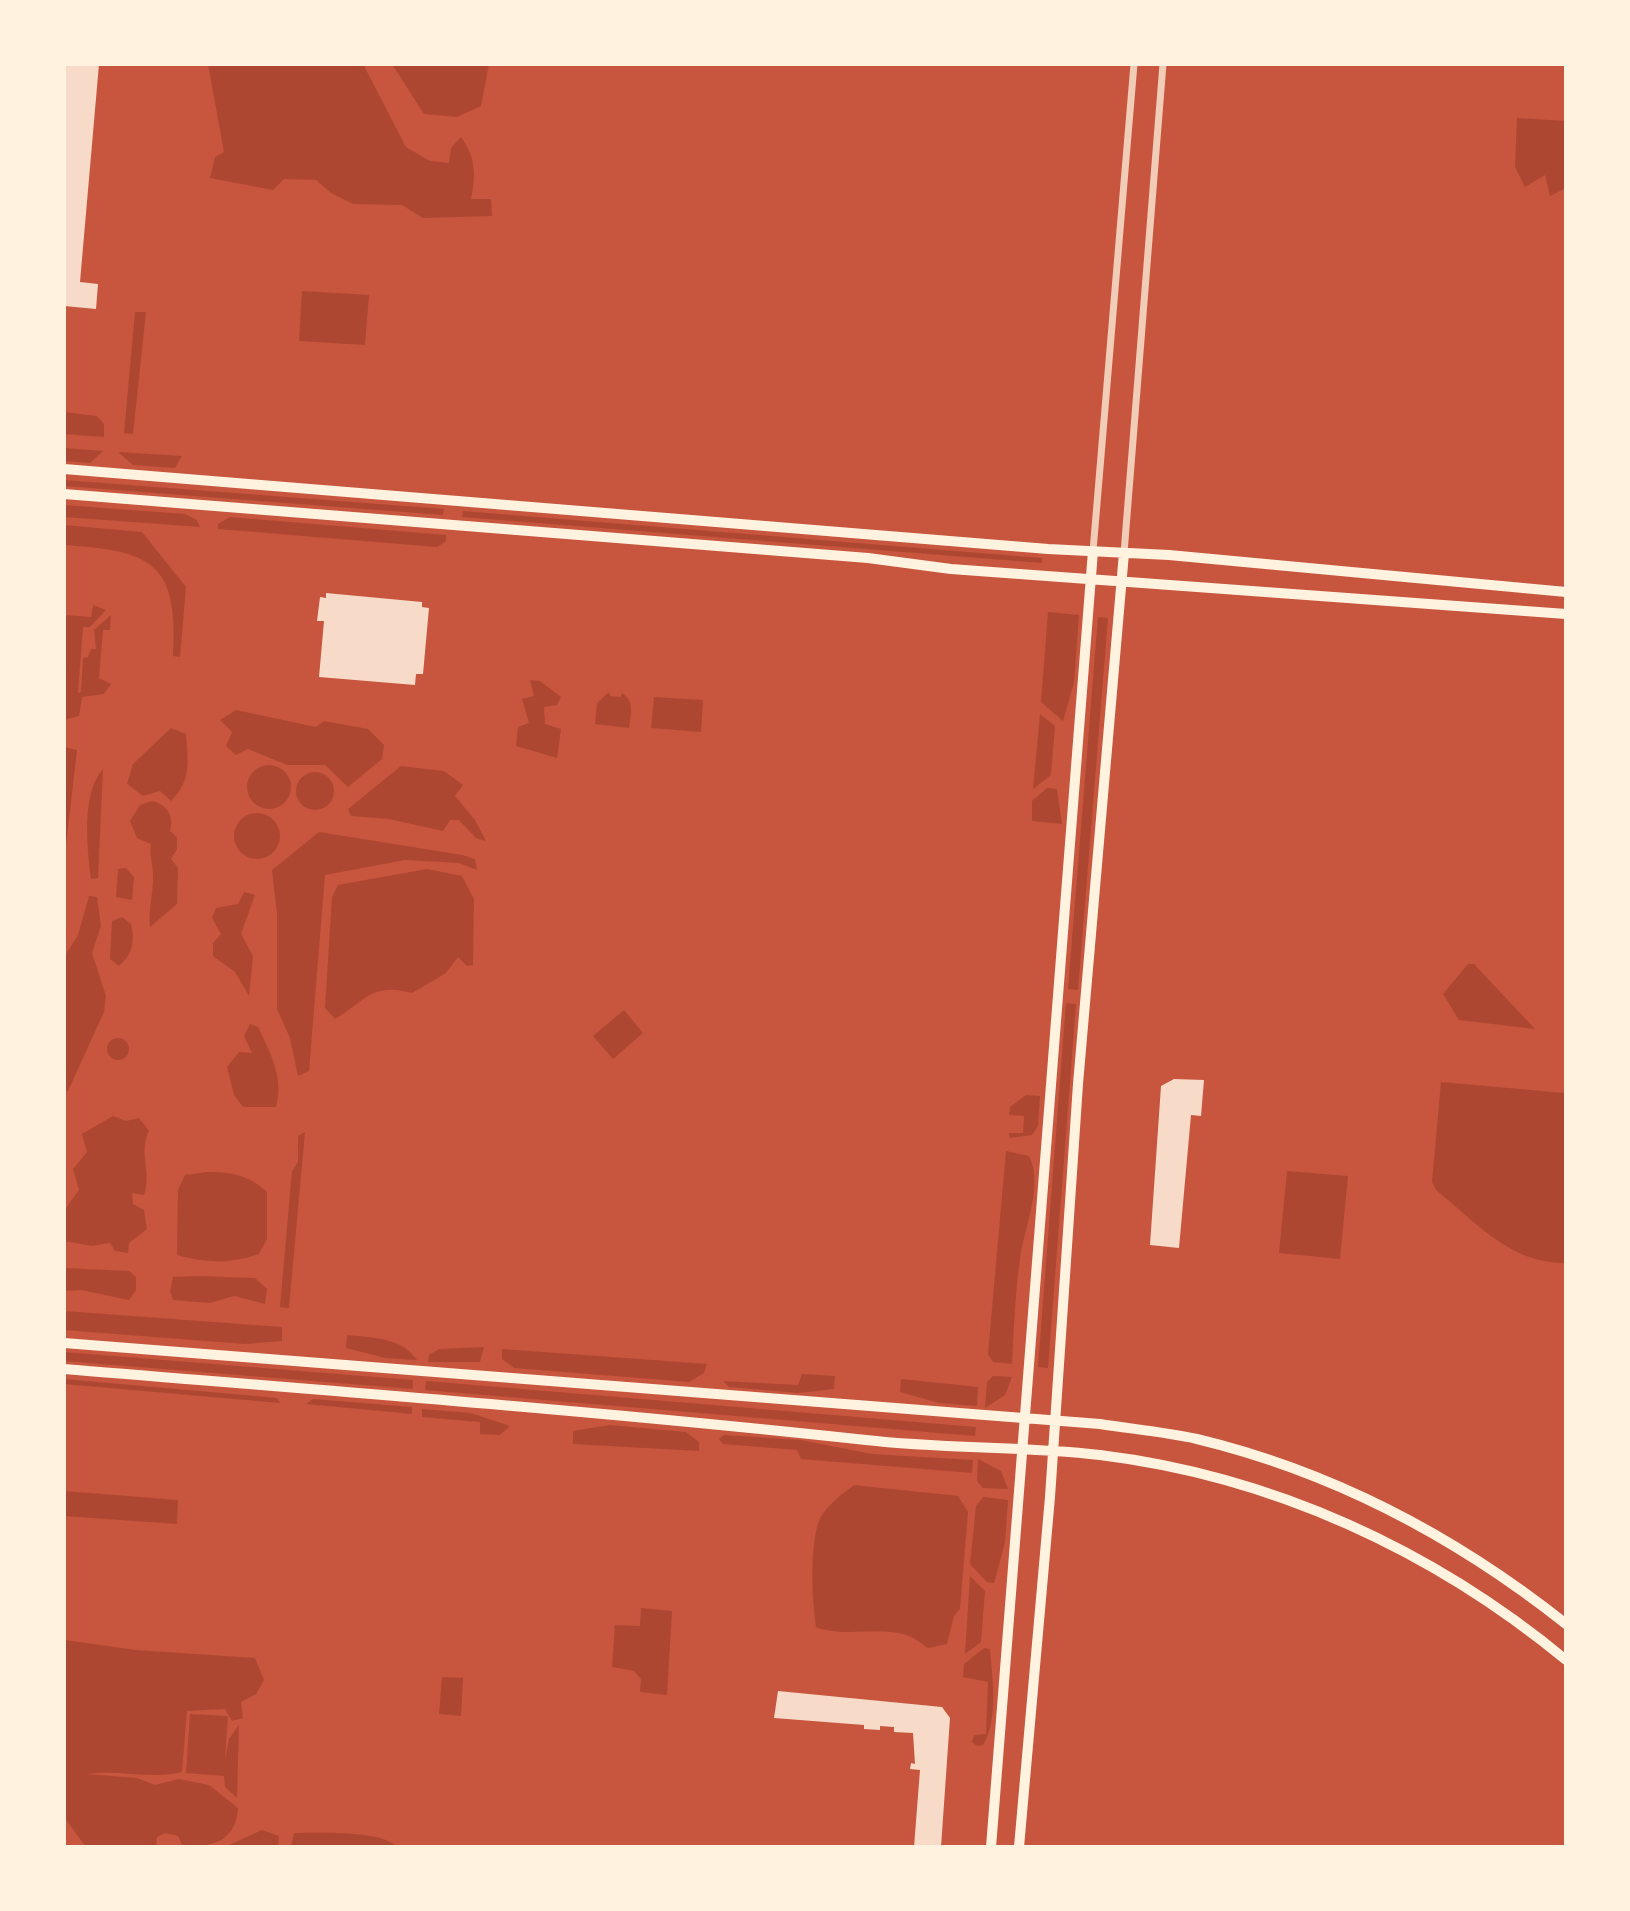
<!DOCTYPE html>
<html>
<head>
<meta charset="utf-8">
<style>
  body { margin:0 }
  #map { position:relative; width:1630px; height:1911px; overflow:hidden; background:#c8553d; font-family:Roboto,sans-serif }
  canvas { display:block }
  .frame { position:absolute; inset:0; border:66px solid #fff3e0; pointer-events:none }
</style>
</head>
<body>
<div id="map">
<canvas width="1630" height="1911"></canvas>
<div class="frame"></div>
</div>
<script>
const context = document.querySelector('canvas').getContext('2d');
context.lineJoin = 'round';
function fillPath(path, color) { context.fillStyle = color; context.fill(path, 'evenodd'); }
function strokePath(path, color, width, dash) { context.strokeStyle = color; context.lineWidth = width; context.lineCap = dash ? 'butt' : 'round'; context.setLineDash(dash || []); context.stroke(path); }
fillPath(new Path2D(`
  M208 64H363L406 147 430 161 449 163 451 148 461 137C476 157 476 176 471 199H491L492 216 423 218 402 205 353 204 331 193 316 180 284 179 273 190 210 178 215 157 224 152Z
  M392 64H489L481 106 457 117 424 114Z
  M1517 118 1566 121V188L1550 196 1545 175 1525 187 1515 167Z
  M302 291 369 295 365 345 299 341Z
  M135 312H146L133 434 124 433Z
  M64 412 97 416 104 424V437L64 434Z
  M64 448 103 451 90 463 64 461Z
  M118 452 182 456 175 468 133 465Z
  M64 480 444 509 443 515 64 486Z
  M64 505 185 514 197 520 200 527 64 517Z
  M463 511 1042 558V563L462 517Z
  M230 517 446 535V541L437 547 218 529V524Z
  M64 525 142 532 186 587 180 657 173 656C179 561 150 551 64 545Z
  M93 605 106 610 90 627H83L78 693 81 692 83 658 88 657 91 649H96L94 630 111 615 110 630H103L99 678 111 684 104 694 82 697 79 716 64 720V615L91 617Z
  M1048 612 1079 615 1074 683 1063 721 1041 702Z
  M1098 617 1108 618 1078 990 1068 989Z
  M530 680 540 681 561 697 557 705 544 707 545 724 561 729 557 758 516 746 518 727 529 723 522 699 534 696Z
  M609 692 610 696 621 697 622 693C635 702 631 713 629 728L595 724 597 703Z
  M654 697 703 700 701 732 651 728Z
  M236 710 316 727 324 721 368 729 384 745 382 759 348 787 325 765H287L248 749 236 755 226 746 232 732 220 720Z
  M1040 714 1055 726 1051 775 1033 789Z
  M171 728 186 734C188 762 192 780 171 801L160 791 143 796 127 784 133 764Z
  M64 747 77 750 64 862 66 756Z
  M247 787a22 22 0 1 1 44 0a22 22 0 1 1-44 0Z
  M401 766 444 771 463 785 455 796 475 820 486 841 476 838 459 820H450L443 831 389 819 351 816 348 809Z
  M103 769 98 878 91 879C87 846 81 794 103 769Z
  M296 791a19 19 0 1 1 38 0a19 19 0 1 1-38 0Z
  M1047 788 1057 789 1062 824 1032 821V801Z
  M152 801C168 805 174 816 170 831L177 837V849L171 859 178 868 177 904 150 927C148 908 154 891 153 875 153 863 149 856 151 844L137 838 130 821 140 805Z
  M234 836a23 23 0 1 1 46 0a23 23 0 1 1-46 0Z
  M319 832 462 855 475 859 477 870 459 863 405 860 325 875 309 1071 298 1076 290 1038 277 1009V914L272 870Z
  M126 868 134 877 132 900 116 897 118 869Z
  M427 869 462 876 474 899 473 965 467 966 458 957 446 973 412 993C372 982 366 1000 335 1019L325 1008 332 897 338 885Z
  M244 892 255 895 241 934 253 956 249 996 235 972 213 956V943L221 934 212 918 216 908 238 904Z
  M89 896 97 897 101 926 92 953 106 996 104 1012 68 1091H64V957L78 935Z
  M122 917 131 924C135 941 133 954 119 966L110 959 112 921Z
  M1468 964H1474L1535 1029 1459 1020 1443 994Z
  M1066 1003 1076 1004 1048 1368 1038 1367Z
  M624 1010 643 1033 613 1059 593 1036Z
  M250 1024 258 1027C271 1054 284 1078 276 1107H243L234 1095 227 1067 239 1052 252 1053 244 1036Z
  M107 1049a11 11 0 1 1 22 0a11 11 0 1 1-22 0Z
  M1441 1082 1564 1093 1566 1263C1511 1264 1477 1223 1436 1190L1432 1182Z
  M1026 1095 1040 1096 1038 1126 1032 1135 1010 1138 1009 1133H1023L1024 1116 1009 1115 1010 1107Z
  M113 1116 126 1121 139 1118 149 1131C138 1152 152 1172 144 1195L132 1193 133 1204 144 1210 147 1229 129 1243 128 1253 115 1251 110 1243 92 1246 64 1241V1211L79 1190 73 1169 87 1152 82 1134Z
  M305 1132 289 1308 280 1307 292 1171 298 1162V1136Z
  M1006 1151 1029 1156C1044 1186 1024 1227 1020 1259 1015 1293 1014 1329 1012 1364L993 1362 988 1354Z
  M1287 1171 1348 1176 1340 1259 1279 1253Z
  M207 1172C231 1172 249 1175 267 1192V1239L259 1254C230 1264 206 1263 177 1255L178 1190 185 1175Z
  M64 1268 129 1271 136 1277V1290L129 1300 81 1290 64 1291Z
  M199 1276 255 1278 267 1289 265 1304 234 1296 210 1303 173 1300 170 1291 173 1277Z
  M64 1311 282 1327V1341L245 1344 64 1330Z
  M347 1335C373 1338 401 1337 417 1360L385 1358 346 1348Z
  M484 1347 480 1362H428L429 1355 439 1349Z
  M502 1349 707 1364 704 1373 689 1382 514 1368 502 1359Z
  M64 1352 413 1380V1389L64 1361Z
  M802 1374 835 1376 834 1389 798 1393 729 1387 723 1381 798 1385Z
  M993 1376 1012 1377 1005 1395 985 1408 987 1382Z
  M64 1379 277 1398 280 1403 64 1384Z
  M901 1379 978 1387 977 1406 939 1403 900 1392Z
  M426 1381 976 1427 975 1436 425 1390Z
  M313 1399 412 1407V1414L306 1404Z
  M422 1409 471 1413 510 1426 500 1435 480 1434V1422L422 1417Z
  M610 1425 686 1432 699 1442V1451L573 1444V1431Z
  M724 1435 801 1440 872 1454 973 1460 972 1473 801 1459 797 1450 723 1444 719 1439Z
  M978 1459 1001 1471 1008 1489 983 1488 977 1481Z
  M854 1485 958 1496 968 1512 960 1609 954 1616 947 1644 928 1648C922 1644 914 1637 906 1635 877 1626 845 1638 816 1627 812 1597 810 1557 817 1527 821 1509 841 1495 854 1485Z
  M64 1491 178 1500 177 1524 64 1516Z
  M983 1497 1008 1500 1005 1543 994 1583 987 1582 970 1564 976 1506Z
  M970 1576 985 1591 981 1642 965 1654Z
  M641 1608 672 1611 667 1695 640 1692 641 1679 634 1671 612 1667 615 1625 640 1626Z
  M64 1640 136 1650 255 1658 264 1680 256 1694 241 1702 243 1718 232 1721 225 1709 187 1711 182 1772C152 1780 119 1769 87 1774L137 1778 155 1785 179 1779 209 1785 238 1808C236 1841 213 1847 183 1847L178 1836 165 1833 157 1837 156 1847H86L64 1817Z
  M984 1648 990 1649C992 1677 999 1719 983 1745L977 1746 972 1742 974 1735 986 1734 988 1682 963 1677 964 1664Z
  M442 1677 463 1678 461 1716 439 1714Z
  M190 1714 228 1716 225 1759 229 1739 239 1725 237 1798 225 1787 224 1776 186 1773Z
  M262 1830 279 1836 278 1847H225Z
  M294 1833C319 1833 382 1830 397 1847H291Z`), '#ae4732');
fillPath(new Path2D(`
  M64 64H99L80 282 98 284 96 309 64 306Z
  M326 593 422 602V607L429 608 423 674H416L415 685 319 677 324 621H317L320 597 326 598Z
  M1174 1079 1204 1080 1201 1116 1191 1115 1179 1248 1150 1245 1161 1086Z
  M778 1691 942 1707 950 1718 941 1847H914L920 1770 910 1769 911 1763 915 1764 913 1733 894 1732V1727L880 1726V1730L864 1729V1725L774 1718Z`), '#f7dbc8');
strokePath(new Path2D(`
  M1093 551 1134 64
  M1124 553 1163 64`), '#f1ccb7', 7);
strokePath(new Path2D(`
  M64 469 1048 549 1169 555 1566 592
  M64 494 868 558 951 569 1566 614
  M64 1343 1100 1424C1132 1429 1165 1432 1197 1439 1334 1472 1455 1536 1566 1624
  M64 1369C332 1391 599 1411 866 1440 944 1449 1023 1446 1100 1455 1272 1476 1433 1550 1566 1660
  M991 1847 1093 551
  M1019 1847 1050 1497 1078 1084 1124 553`), '#fff3e0', 10);
</script>
</body>
</html>
